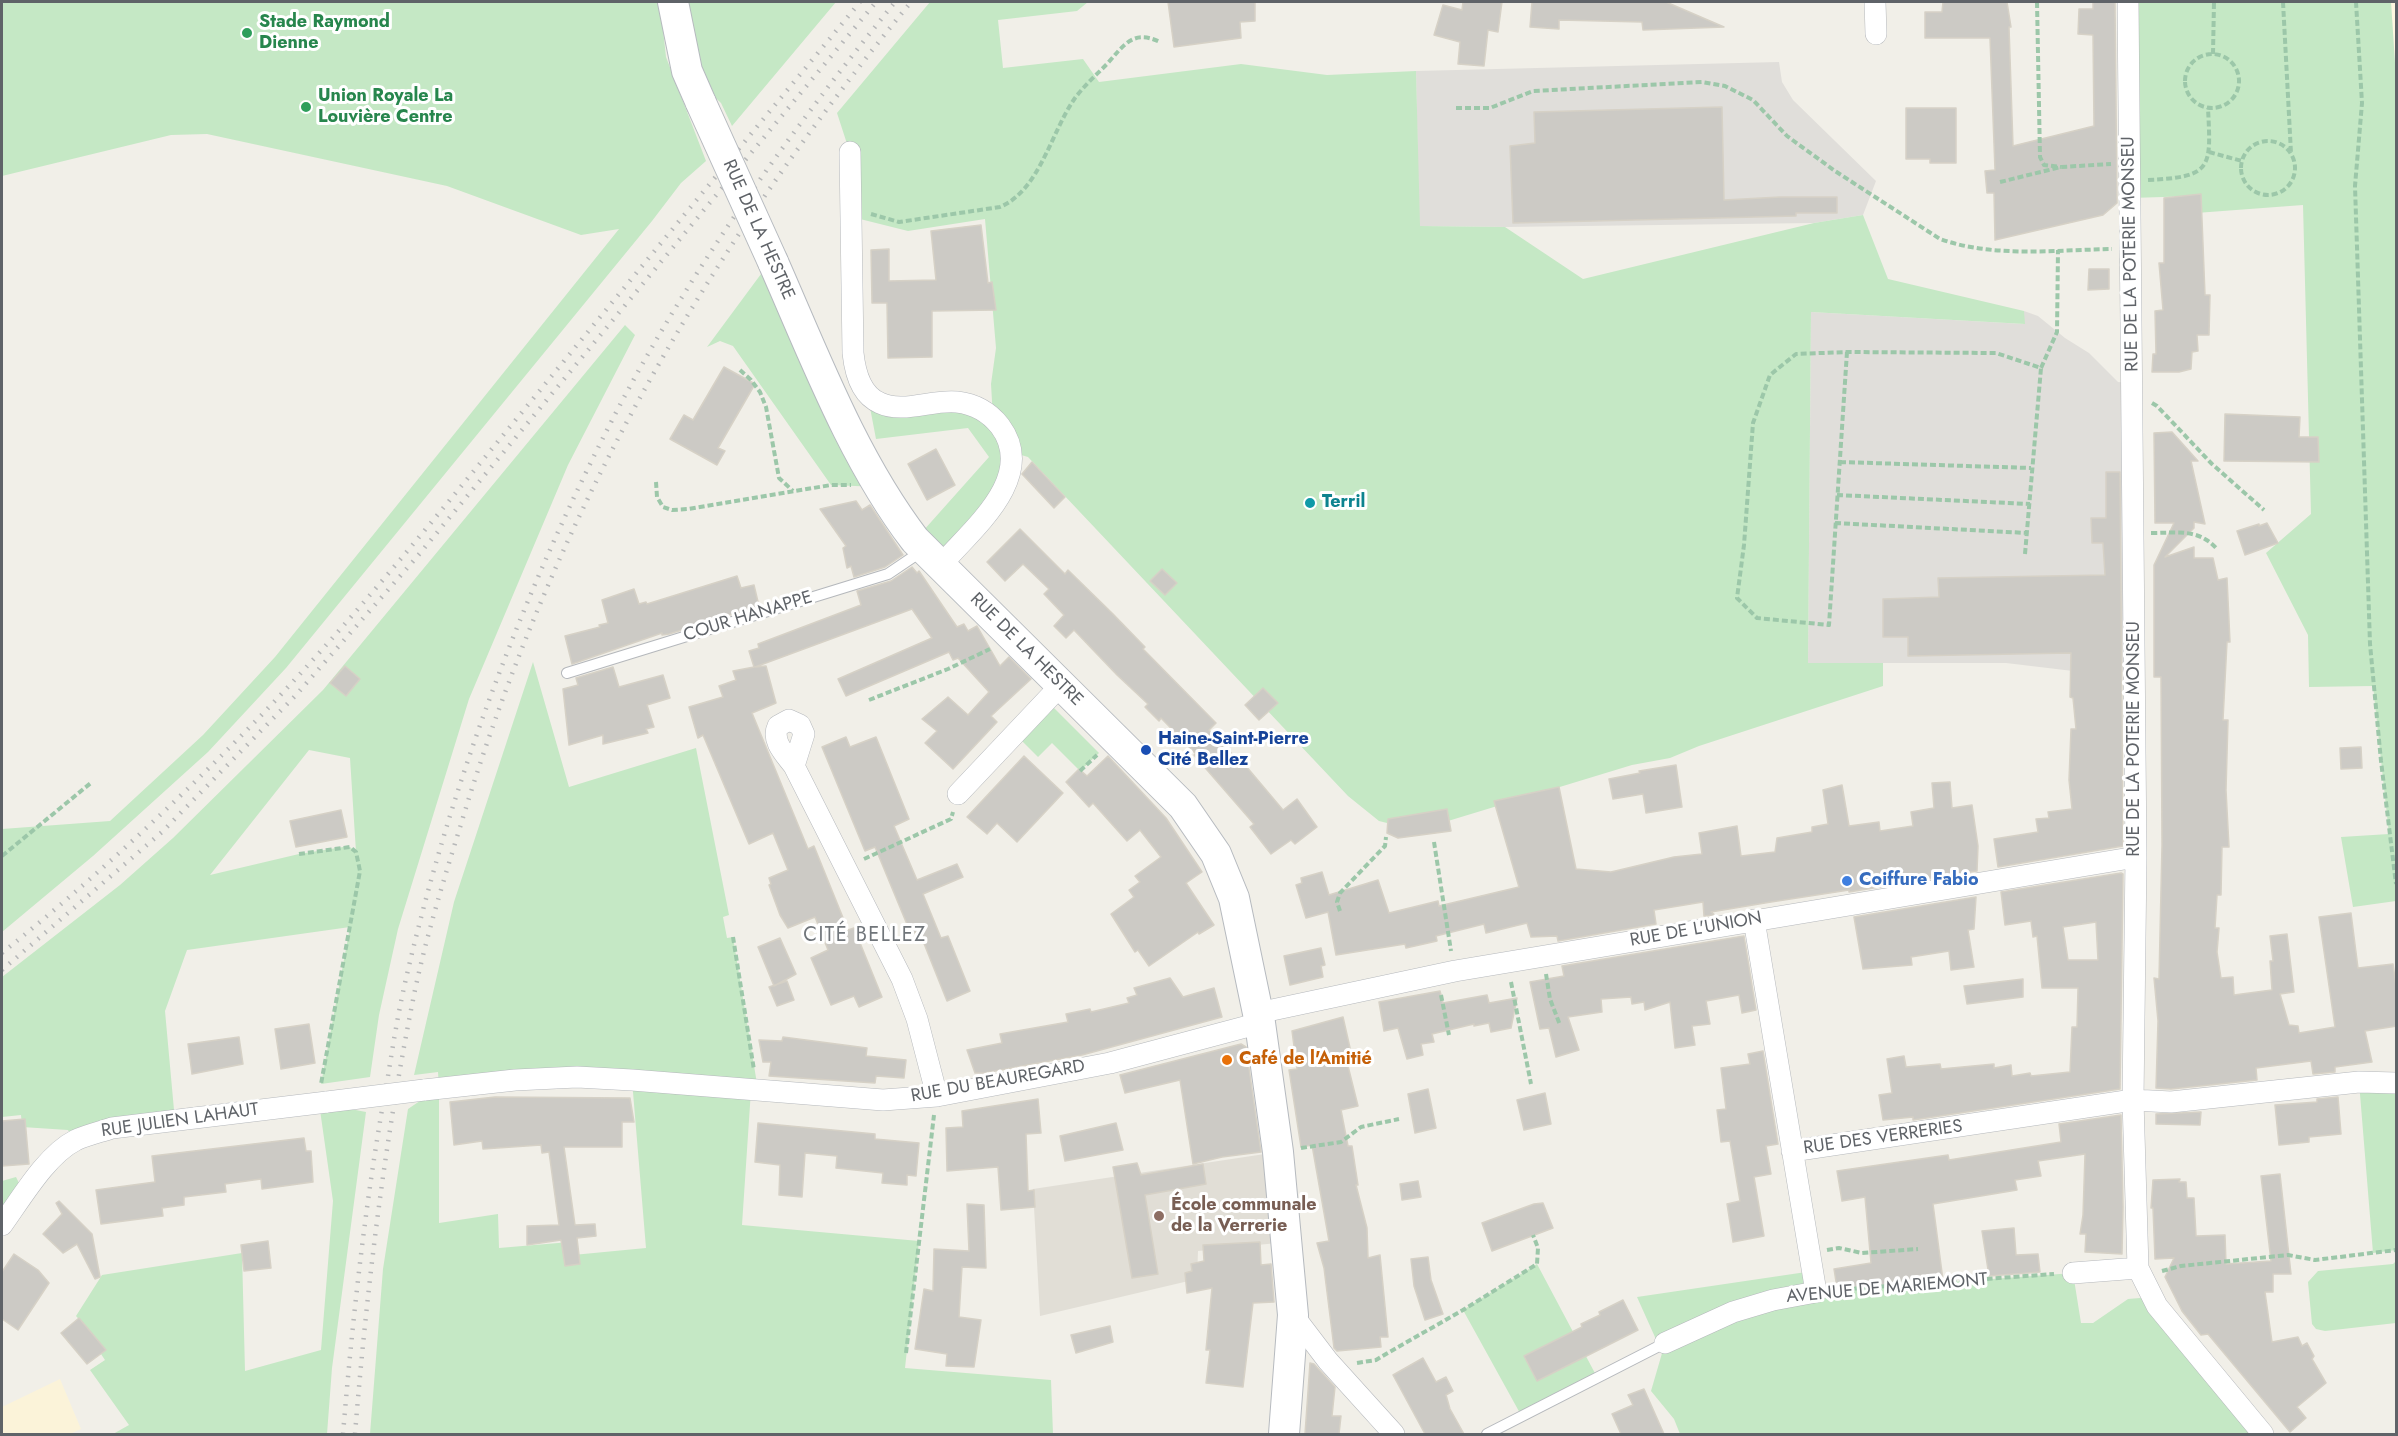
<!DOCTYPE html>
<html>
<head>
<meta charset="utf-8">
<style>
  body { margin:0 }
  #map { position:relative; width:2398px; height:1436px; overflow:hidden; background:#f1efe8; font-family:Jost,sans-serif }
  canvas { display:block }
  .frame { position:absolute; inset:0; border:3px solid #5f6368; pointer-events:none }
</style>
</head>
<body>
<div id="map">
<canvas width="2398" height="1436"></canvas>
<div class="frame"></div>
</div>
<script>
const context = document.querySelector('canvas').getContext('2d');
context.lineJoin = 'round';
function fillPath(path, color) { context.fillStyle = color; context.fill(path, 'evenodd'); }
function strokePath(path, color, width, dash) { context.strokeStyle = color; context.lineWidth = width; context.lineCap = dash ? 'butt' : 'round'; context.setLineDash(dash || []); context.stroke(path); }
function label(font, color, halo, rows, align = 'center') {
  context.font = font + ' Jost,sans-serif'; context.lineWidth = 6; context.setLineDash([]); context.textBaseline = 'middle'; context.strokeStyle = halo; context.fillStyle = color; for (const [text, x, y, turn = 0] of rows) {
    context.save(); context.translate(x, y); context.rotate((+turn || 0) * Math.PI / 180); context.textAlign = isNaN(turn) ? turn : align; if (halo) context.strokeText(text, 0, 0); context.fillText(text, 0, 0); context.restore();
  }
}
fillPath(new Path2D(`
  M2391 2H2396V78Z`), '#fef7e0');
fillPath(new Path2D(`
  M1779 62 1782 82 1793 100 1876 181 1863 215 1814 223 1505 227 1419 226 1416 71Z
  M2024 311 2038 316 2065 338 2089 353 2118 382 2132 383 2135 672 2073 671 2006 663H1808L1811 312 2024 324Z`), '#e0deda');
fillPath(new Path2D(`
  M1278 1152 1287 1242 1198 1251 1197 1279 1040 1316 1033 1189Z`), '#e1ded6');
fillPath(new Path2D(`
  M2 2H660L666 57 706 161 681 183 652 221 286 668 208 752 93 856 2 932V829L110 821 203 735 275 657 619 229 581 235 447 186 207 134 171 135 2 176Z
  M673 2H836L732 126 721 103 687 71Z
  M930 2H1088L1077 11 998 20 1003 68 1083 59 1099 82 1241 64 1327 75 1416 71 1420 226 1505 227 1583 279 1814 223 1863 215 1888 279 2024 311 2025 324 1811 312 1808 663H1883V686L1699 746 1670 758 1632 765 1448 821 1411 829 1379 821 1348 796 1028 457 1011 452V465L941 565 915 540 989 457 968 428 876 439 868 397 942 402 993 418 991 384 996 348 985 219 908 231 852 217 850 153 837 113Z
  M2128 2H2391L2396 78V901L2353 907 2341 837 2389 834 2373 686 2309 687 2308 635 2266 553 2311 514 2303 205 2196 213V196L2130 198Z
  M761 274 828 388 879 487 831 485 733 346 720 341 707 347Z
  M625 325 635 335 568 465 469 699 398 929 379 1015 370 1077 321 1084 350 927 187 950 165 1011 175 1121 74 1141 68 1130 22 1127 21 1115 2 1117V977L120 885 173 838 323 690ZM309 750 350 758 356 852 350 847H343L299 854 210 875Z
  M533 662 569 787 696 748 729 915 723 917 727 938 733 937 758 1090H751L742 1225 919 1241 905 1368 1051 1380 1053 1434H370L383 1269 408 1109 439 1088 438 1072 414 1075 454 902ZM632 1080 646 1248 573 1255 570 1242 499 1248 498 1214 439 1223V1088Z
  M1053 707 1099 753 1080 771 1052 743 1038 757 1022 741Z
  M2359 1082 2396 1083V1250L2373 1253Z
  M319 1103 366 1112 332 1368 327 1434H113L129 1425 90 1370 105 1360 99 1351 104 1348 76 1316 102 1275 242 1253 245 1371 321 1350 333 1201Z
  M16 1177 19 1183 2 1208V1181Z
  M2396 1261V1323L2325 1331 2316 1329 2312 1324 2308 1282 2318 1271 2393 1264Z
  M1537 1264 1597 1377 1521 1415 1463 1310Z
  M1813 1271 1817 1292 2073 1273 2081 1323H2093L2128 1299 2152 1297 2263 1434H1680L1674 1419 1651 1391 1665 1343 1659 1346 1637 1297Z`), '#c5e8c5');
fillPath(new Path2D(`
  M60 1379 81 1429 70 1434H2V1407Z`), '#fbf3d9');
const building = new Path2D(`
  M1168 2H1255V21L1240 22 1241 38 1174 47Z
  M1463 2H1502L1498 32 1488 30 1484 66 1458 64 1460 42 1434 35 1443 5 1462 10Z
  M1532 2H1666L1724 27 1643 30 1642 22 1559 20V29L1530 27Z
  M1943 2H2007L2011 27H2009L2013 146 2094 126 2093 35 2078 34 2079 9H2093V2H2115L2117 203 2103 215 1995 240 1994 193H1987L1985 171 1995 170 1990 38H1925V12H1942Z
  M1722 107 1724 200 1780 197H1837V213H1796V216L1513 223 1510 146 1535 143 1534 112Z
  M1906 108H1956V163H1930V159H1906Z
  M2201 194 2205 295H2210L2209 335H2197L2198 351 2192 352 2191 369 2179 372H2152L2153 354H2156L2155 311 2163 310 2159 263H2164V198Z
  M981 225 988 283 992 282 996 310 932 311V357L888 358 887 303H872L871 250 889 249V281L936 280 931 231Z
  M2089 269H2109V289L2088 290Z
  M724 367 755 384 718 448 725 451 717 465 670 439 684 415 693 420Z
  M2225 414 2300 417 2299 437H2318L2319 462 2224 461Z
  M2172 432 2198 461H2191L2205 524 2194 522V528L2165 557 2194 547V558H2213L2218 580 2227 578 2230 642H2227L2223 720H2228L2226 790 2229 847H2222L2221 895H2217L2215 928H2219L2217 952 2221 978 2233 977 2234 995 2272 990 2270 961H2273L2270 936 2287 934 2294 992 2280 994 2289 1025 2298 1026 2299 1033 2335 1027 2319 917 2351 913 2358 968 2393 964 2397 993V1026L2365 1031 2372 1062 2335 1067V1072L2313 1074 2311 1061 2256 1068 2257 1080 2171 1089 2156 1088 2158 1021 2154 978 2159 979 2162 845 2161 677H2154V565L2174 523H2155L2154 433Z
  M936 449 955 485 927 500 908 464Z
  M1032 462 1065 497 1054 508 1022 474Z
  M2106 472H2120L2123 846 1998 867 1994 839 2038 832 2036 819 2049 818 2048 812 2072 809 2069 780 2071 729H2076L2073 698 2070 697 2071 653 1908 656V637H1883V599L1939 597 1938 578 2105 575 2103 543H2092L2091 518H2106Z
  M856 501 862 510 870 505 903 555 885 567 854 577 851 566 847 568 843 548 846 546 820 509Z
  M2267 523 2278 543 2245 555 2237 531 2259 524V526Z
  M1020 529 1065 574 1068 570 1113 614 1145 647 1143 649 1216 723 1209 730 1238 760 1240 759 1283 810 1297 799 1317 827 1295 844 1291 840 1271 854 1250 827 1254 824 1194 755 1196 754 1161 718 1159 721 1145 707 1148 704 1117 675 1074 630 1066 638 1054 626 1064 615 1044 594 1049 589 1023 564 1005 581 987 562Z
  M912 567 917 573 919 571 957 627 964 624 968 631 977 626 1000 666 1009 657 1031 679 991 716 997 722 953 769 925 743 937 731 922 719 948 697 968 715 989 692 958 658 953 660 949 652 846 696 838 679 932 638 912 609 755 667 766 666 776 703 752 713 808 849 814 846 848 930 854 928 882 997 859 1007 854 996 831 1005 811 958 828 950 815 917 788 928 780 915 769 885 771 884 769 878 788 870 773 833 749 844 703 735 698 738 689 707 723 697 719 686 736 680 733 671 754 667 749 651 759 648 758 644 861 605 857 591 891 581Z
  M1162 569 1177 583 1165 595 1150 581Z
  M737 576 741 588 754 585 759 606 669 634 662 635V633L572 664 565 636 600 627 599 625 608 623 602 600 634 589 639 604 646 602 647 604Z
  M345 666 360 679 346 696 330 683Z
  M613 667 619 687 663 675 670 698 647 705 654 727 646 729 648 733 603 744V735L569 745 563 689 578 685 576 678Z
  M1263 688 1278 703 1259 720 1245 705Z
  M846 737 850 747 876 737 909 819 894 826 917 880 957 864 963 877 923 894 941 938 948 936 970 991 947 1001 919 931 911 934 875 847 865 851 822 747Z
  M2361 747 2362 768 2341 769 2340 748Z
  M1024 756 1063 793 1017 842 997 823 987 834 967 817Z
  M1108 756 1166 818 1202 872 1186 883 1214 925 1199 934 1198 932 1149 966 1138 950 1135 952 1111 914 1134 897 1129 890 1140 882 1135 876 1161 857 1140 830 1127 841 1093 803 1089 807 1066 782 1079 769 1087 776Z
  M1676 765 1682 807 1646 813 1643 794 1613 799 1609 779 1640 773 1639 771Z
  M1950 782 1952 808 1972 805 1978 846 1977 871 1849 892V890L1771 902 1711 912 1715 915 1704 916 1703 902 1654 910 1656 924 1558 941 1557 936 1531 937 1527 923 1486 933 1484 924 1436 936 1437 941 1406 948 1405 944 1336 955 1328 912 1306 918 1296 885 1302 883 1301 878 1322 872 1329 895 1378 880 1389 913 1438 901 1439 906 1519 887 1494 801 1559 787 1576 869 1611 872 1674 857 1702 854 1699 833 1737 826 1741 856 1775 852 1777 838 1812 832V827L1828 824 1823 790 1842 785 1849 826 1879 822 1880 831 1913 826 1911 812 1934 808 1932 783Z
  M1447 809 1451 831 1398 838 1387 833 1388 819Z
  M341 810 347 837 296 847 290 821Z
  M2121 873 2123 874 2120 1089 1913 1120V1117L1883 1120 1879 1095 1892 1093 1887 1059 1904 1056 1906 1067 1940 1064 1941 1069 1994 1064V1068L2011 1065 2012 1076 2030 1073 2031 1076 2070 1072 2072 1027H2077L2078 988H2042L2037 936 2033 937 2031 921 2005 925 2001 892ZM2096 922 2098 960H2068L2063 927Z
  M1976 897 1974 929 1968 930 1974 967 1951 970 1949 951 1911 957 1912 965 1863 969 1854 917Z
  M1744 936 1756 1010 1742 1013 1739 995 1706 1001 1710 1024 1692 1026 1695 1045 1675 1048 1670 1002 1645 1010 1644 1002 1632 1004 1631 997 1601 999 1602 1012 1568 1017 1579 1050 1556 1057 1549 1028 1540 1029 1530 982 1564 976 1562 966Z
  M780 938 796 974 774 986 758 947Z
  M1321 948 1325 965 1321 966 1323 977 1290 985 1284 956Z
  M1170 978 1183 997 1214 988 1222 1017 1082 1055 984 1073H975L967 1050 1002 1043 1000 1034 1068 1022 1066 1014 1090 1009 1091 1012 1129 1003 1127 998 1137 995 1134 988Z
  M2023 979V997L1967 1004 1964 986Z
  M787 981 794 1000 777 1006 769 987Z
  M1440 991 1443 1003 1487 995 1489 1003 1517 998 1511 1028 1491 1032 1489 1023 1474 1026V1024L1432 1034 1434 1042 1421 1044 1423 1055 1407 1059 1398 1028 1384 1031 1379 1002Z
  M1343 1017 1353 1061 1347 1062 1358 1106 1341 1110 1348 1146H1352L1358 1185H1356L1367 1228 1368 1258 1380 1255 1388 1337H1380L1381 1347 1337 1351 1334 1348 1324 1268 1317 1243 1329 1241 1312 1145 1301 1147 1289 1070 1297 1069 1292 1031Z
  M309 1024 315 1063 281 1069 275 1029Z
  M239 1037 243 1064 192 1074 188 1044Z
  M783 1037 867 1048 866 1056 906 1060 904 1078 876 1076 875 1083 769 1076 771 1062H763L759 1040 782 1041Z
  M1241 1044 1246 1047 1261 1152 1222 1157 1193 1164 1180 1080 1125 1093 1120 1075Z
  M1763 1051 1778 1144 1766 1146 1771 1174 1754 1177 1764 1236 1733 1242 1727 1204 1740 1201 1730 1141 1721 1142 1717 1110 1726 1109 1721 1068 1750 1064 1748 1054Z
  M1428 1089 1436 1128 1415 1133 1408 1094Z
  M1545 1093 1551 1124 1524 1130 1517 1100Z
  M495 1097 630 1098 634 1122H622V1147H564L575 1225 595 1224 596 1236 577 1238 580 1264 565 1266 561 1240 527 1245V1226L559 1225 549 1152 542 1153 541 1145 483 1149 482 1141 454 1145 450 1102Z
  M2338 1097 2341 1134 2309 1137V1142L2279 1145 2275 1105 2317 1102V1099Z
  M1038 1099 1041 1133 1026 1134 1028 1191 1034 1190 1035 1207 1001 1210 998 1167 947 1171 946 1128 963 1127 962 1111Z
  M2201 1112 2200 1125 2156 1124V1114Z
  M2121 1115 2123 1207 2122 1254 2085 1252 2086 1234H2080L2083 1215 2085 1154 2038 1161 2041 1176 2015 1180 2017 1190 1933 1204 1943 1280 1837 1288 1834 1269 1871 1263 1865 1197 1842 1201 1837 1171 1948 1155 1949 1160 2061 1142 2059 1124Z
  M25 1119 29 1164 2 1166V1121Z
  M758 1123 875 1134V1139L919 1143 916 1176 907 1175V1185L882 1183 883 1173 836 1168 837 1156 805 1153 802 1197 779 1195 780 1165 755 1162Z
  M1116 1123 1123 1150 1065 1161 1060 1136Z
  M304 1138 306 1151H311L313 1182 262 1189 261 1179 225 1184 226 1192 184 1197V1205L162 1208 163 1216 101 1224 96 1190 155 1182 152 1156Z
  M1137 1163 1141 1175 1203 1164 1206 1184 1145 1195 1158 1274 1132 1278 1113 1167Z
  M2280 1174 2291 1274H2273V1292H2265L2272 1342 2298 1337 2302 1346 2307 1343 2314 1356 2312 1359 2326 1383 2297 1407 2306 1418 2290 1432 2208 1334 2201 1335 2182 1311 2165 1277 2174 1258 2155 1259 2153 1208H2151L2153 1180 2180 1179 2179 1182H2186L2187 1198H2194L2196 1236 2225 1235 2226 1264 2271 1261 2261 1176Z
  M1418 1181 1421 1197 1402 1200 1400 1184Z
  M59 1201 92 1234 100 1277 95 1279 77 1244 63 1253 43 1234 62 1214 56 1203Z
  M1543 1203 1553 1228 1492 1251 1482 1223 1534 1204Z
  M967 1204 984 1205 986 1268 962 1267 959 1317 981 1320 974 1367 946 1366 947 1354 915 1349 924 1289 933 1291 934 1249 969 1251Z
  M2014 1228 2016 1255 2038 1254 2040 1272 1989 1276 1982 1231Z
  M268 1241 271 1268 244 1271 241 1245Z
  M1260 1242 1261 1265 1271 1264 1274 1302 1253 1303 1243 1387 1206 1383 1210 1350H1206L1212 1288 1187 1293 1185 1273 1192 1271 1191 1264 1204 1261 1203 1245Z
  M14 1254 38 1270 49 1283 18 1330 2 1319V1272Z
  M1428 1257 1431 1280 1443 1314 1425 1320 1414 1286 1411 1259Z
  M1623 1300 1638 1330 1537 1381 1524 1356 1582 1327 1581 1324 1600 1315 1599 1312Z
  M79 1318 106 1350 87 1364 61 1333Z
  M1110 1326 1113 1342 1076 1353 1071 1335Z
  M1423 1358 1436 1382 1446 1377 1453 1391 1446 1395 1450 1409 1464 1434H1425L1393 1375Z
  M1310 1363 1314 1364 1335 1387 1332 1416H1341L1339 1434H1305Z
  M1644 1389 1664 1434H1621L1612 1414 1633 1405 1628 1395Z`);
fillPath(building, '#cccac5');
strokePath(building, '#d6d1c6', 1.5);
const lane = new Path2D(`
  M567 673 888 574 922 551
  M1487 1434 1665 1343`);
const street = new Path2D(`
  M1875 2 1876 34
  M2128 2 2136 857 2133 1100 2138 1268 2157 1306 2263 1434
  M850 152 853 353C855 372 861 395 880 403 903 414 933 399 957 402 975 404 989 412 1000 426 1038 477 972 529 941 565
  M794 766 804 734 800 725 789 720 778 726C771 741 785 754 794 766L902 979 917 1019 937 1096
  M958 794 1061 685
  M1258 1013 1455 971 2136 857
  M424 1090 515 1080 577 1077 632 1080 883 1100 937 1096 1110 1063 1260 1023
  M1792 1151 2133 1100 2171 1102 2359 1082 2396 1083
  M2 1225C21 1199 46 1155 76 1140 87 1135 100 1132 112 1128L327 1102
  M2073 1273 2138 1268
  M1293 1315 1328 1361 1394 1434
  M1665 1343 1733 1312 1773 1300 1816 1292 1754 920`);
const secondary = new Path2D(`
  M673 2 687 71 701 103
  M773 262C814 355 853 459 915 540L1183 806 1216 854 1234 898 1260 1023 1278 1152 1293 1315 1284 1434`);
strokePath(lane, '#b5b8bc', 12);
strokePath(street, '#b5b8bc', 22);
strokePath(secondary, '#b6babf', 32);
strokePath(new Path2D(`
  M2037 2 2040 157 2044 165 2061 167
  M2283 2 2291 153
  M2356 2 2362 103 2355 186 2370 644 2381 761 2396 884
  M2213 54 2214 2
  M2185 81a27 27 0 1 1 54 0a27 27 0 1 1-54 0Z
  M1456 108H1490L1533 91 1702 82 1725 86 1753 100 1787 136 1835 171 1940 239C1994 258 2055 250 2112 249
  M2241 168a27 27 0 1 1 54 0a27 27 0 1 1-54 0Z
  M2209 152 2242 161
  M2148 180C2213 177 2211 168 2208 108
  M2000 182 2061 167 2111 164
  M871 214 899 222 1000 207C1040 190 1051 132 1075 98 1084 86 1096 75 1107 64 1124 45 1133 29 1160 42
  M1847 352 1829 625 1757 618 1737 598 1744 545 1753 423 1770 375 1796 354 1847 352 1996 353 2041 368 2057 332 2058 250
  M740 370 751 380 760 392 766 407 779 478 793 491
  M2152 403 2157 406 2212 464 2264 510
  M1840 462 2031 468
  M656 482 657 497 663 507 672 510 688 509 831 485H851
  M1837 495 2030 504
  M1835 523 2027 533
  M2151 533C2178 533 2198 528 2217 549
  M2025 554 2041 368
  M869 700 948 669 990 649
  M1080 771 1097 755
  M1434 842 1451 951
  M299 854 350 847 356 852 360 871 321 1084
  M2 856 92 782
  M864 859 951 819 953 812
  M1340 911 1337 902 1340 893 1385 846 1386 837
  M733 937 754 1070
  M1546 974 1550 999 1560 1025
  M1511 982 1531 1084
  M1441 995 1449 1035
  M1301 1148 1341 1142 1361 1127 1399 1119
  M1827 1250 1839 1248 1862 1253 1918 1249
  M2162 1271 2181 1266 2288 1255 2315 1260 2396 1250
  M1834 1290 2054 1274
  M906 1353 934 1115
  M1357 1363 1376 1360 1386 1354 1463 1310 1537 1264 1538 1248 1533 1235`), '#9cc7a9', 4, [6, 3]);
strokePath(lane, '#fff', 10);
strokePath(street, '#fff', 21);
strokePath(secondary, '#fff', 30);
strokePath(new Path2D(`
  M2 953C87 885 168 810 245 732 347 628 439 513 532 400 641 267 751 134 860 2
  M2 970 162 832 296 695 416 558 876 2
  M343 1434C353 1314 366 1195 388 1076 393 1045 398 1014 405 983 451 782 525 586 621 403 697 260 794 127 895 2
  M355 1434C367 1286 385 1137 415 990 427 934 444 879 461 824 555 512 706 252 911 2`), '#b6b7b8', 4.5, [1.5, 8]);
const streetBridge = new Path2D(`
  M327 1102 424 1090`);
const secondaryBridge = new Path2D(`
  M701 103 773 262`);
strokePath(streetBridge, '#b5b8bc', 22, []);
strokePath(secondaryBridge, '#b6babf', 32, []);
strokePath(streetBridge, '#fff', 21);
strokePath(secondaryBridge, '#fff', 30);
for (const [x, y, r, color] of [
  [247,33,6,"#2e9e5b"],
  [306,107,6,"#2e9e5b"],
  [1310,503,6,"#0f9aa8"],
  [1146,750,6,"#1a4fb4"],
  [1847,881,6,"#3f7fe0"],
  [1227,1060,6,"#e8710a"],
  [1159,1216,6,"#8d6e63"]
]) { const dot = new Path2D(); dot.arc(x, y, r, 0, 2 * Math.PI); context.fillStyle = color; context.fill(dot); strokePath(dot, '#fff', 2); }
label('bold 18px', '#27864d', '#fff', [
  ["Stade Raymond",259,23],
  ["Dienne",259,44],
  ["Union Royale La",318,97],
  ["Louvière Centre",318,118]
], 'left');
label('18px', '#5f6368', '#fff', [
  ["RUE DE LA HESTRE",758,230,66],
  ["RUE DE LA POTERIE MONSEU",2131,254,-91],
  ["COUR HANAPPE",748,617,-17],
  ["RUE DE LA HESTRE",1026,650,45],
  ["RUE DE LA POTERIE MONSEU",2135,739,-90],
  ["RUE DE L'UNION",1696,930,-10],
  ["RUE DU BEAUREGARD",998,1082,-10],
  ["RUE JULIEN LAHAUT",180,1121,-8],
  ["RUE DES VERRERIES",1883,1138,-8],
  ["AVENUE DE MARIEMONT",1887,1289,-5]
]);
label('bold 18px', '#0d838f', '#fff', [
  ["Terril",1322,503]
], 'left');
label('bold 18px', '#164399', '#fff', [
  ["Haine-Saint-Pierre",1158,740],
  ["Cité Bellez",1158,761]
], 'left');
label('bold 18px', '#366cbe', '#fff', [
  ["Coiffure Fabio",1859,881]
], 'left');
label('bold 18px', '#c56008', '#fff', [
  ["Café de l'Amitié",1239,1060]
], 'left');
label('bold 18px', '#785e54', '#fff', [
  ["École communale",1171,1206],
  ["de la Verrerie",1171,1227]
], 'left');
context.letterSpacing = '1.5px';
label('20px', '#70757a', '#fff', [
  ["CITÉ BELLEZ",865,936]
]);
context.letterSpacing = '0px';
</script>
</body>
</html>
